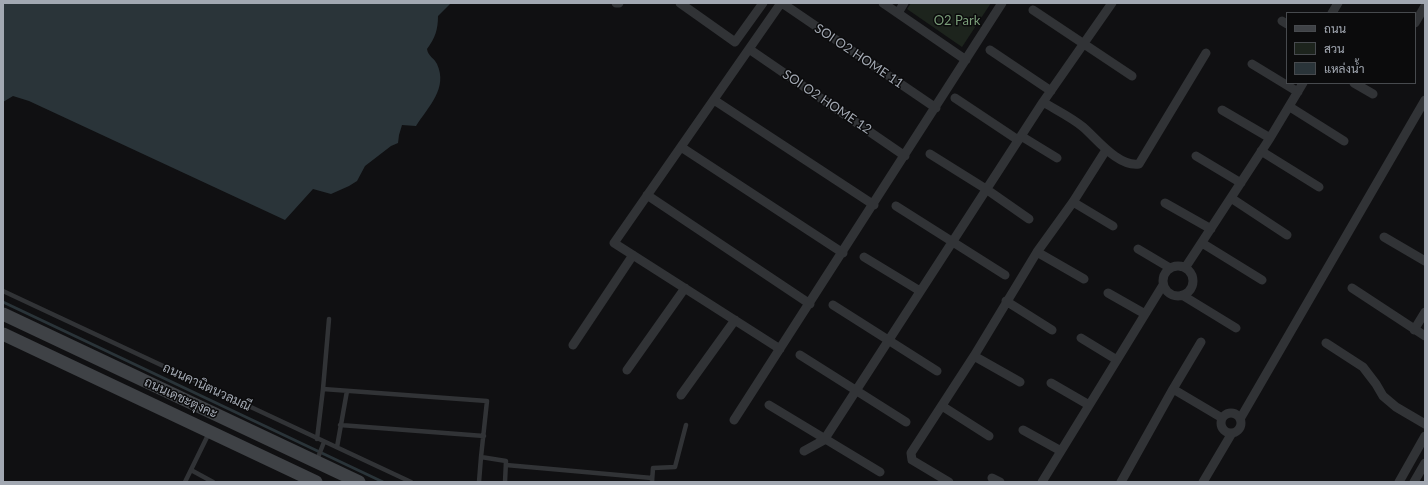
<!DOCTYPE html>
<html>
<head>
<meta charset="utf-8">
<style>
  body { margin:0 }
  #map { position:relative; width:1428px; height:485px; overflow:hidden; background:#101012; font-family:Lato,Sarabun,sans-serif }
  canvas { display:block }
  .frame { position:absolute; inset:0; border:4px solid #a2a8b2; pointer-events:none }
  .legend { position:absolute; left:1286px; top:12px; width:130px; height:72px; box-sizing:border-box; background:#0b0b0c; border:1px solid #474a4e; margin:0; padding:5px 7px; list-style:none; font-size:12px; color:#a2a8b2 }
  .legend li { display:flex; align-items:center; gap:8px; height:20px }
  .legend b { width:20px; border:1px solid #474a4e }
</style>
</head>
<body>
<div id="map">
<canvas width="1428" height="485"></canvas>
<div class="frame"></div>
<ul class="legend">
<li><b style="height:5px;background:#3f4246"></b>ถนน</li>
<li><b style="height:11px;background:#1d241d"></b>สวน</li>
<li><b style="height:11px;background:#2a3439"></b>แหล่งน้ำ</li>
</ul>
</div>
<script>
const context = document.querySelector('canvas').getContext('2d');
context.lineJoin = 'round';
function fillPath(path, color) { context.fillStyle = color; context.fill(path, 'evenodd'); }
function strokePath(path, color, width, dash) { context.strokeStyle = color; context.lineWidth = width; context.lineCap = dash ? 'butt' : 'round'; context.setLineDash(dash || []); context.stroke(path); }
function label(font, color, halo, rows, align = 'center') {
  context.font = font + ' Lato,Sarabun,sans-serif'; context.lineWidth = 3; context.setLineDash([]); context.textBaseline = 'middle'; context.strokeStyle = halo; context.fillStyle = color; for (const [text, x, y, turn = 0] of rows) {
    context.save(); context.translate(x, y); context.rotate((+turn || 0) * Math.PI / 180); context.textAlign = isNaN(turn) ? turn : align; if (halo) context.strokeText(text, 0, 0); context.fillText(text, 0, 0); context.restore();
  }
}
fillPath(new Path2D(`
  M911 3H991L962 47 907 9Z`), '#1d241d');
fillPath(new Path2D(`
  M3 3H451L438 16C438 30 435 38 427 49 428 56 434 58 437 64 448 88 429 106 416 126L402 125 399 135 398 143 391 146 365 166 357 181 349 186 331 194 313 189 285 220 29 101 13 96 3 102Z`), '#2a3439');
strokePath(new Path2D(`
  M3 302 383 482`), '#2a3439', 3);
strokePath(new Path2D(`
  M3 291 411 482
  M329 319 323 389 487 401 481 457
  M340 425 484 436
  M317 439 323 389
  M337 447 347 391
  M317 460 324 442
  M506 465 652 478
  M191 470 213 482
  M185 482 209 433
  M479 482 481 457 506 461 505 482
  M652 482 653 468 675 467 686 425`), '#313336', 4.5);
strokePath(new Path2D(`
  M616 3H619
  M680 3 735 42 763 3
  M782 3 936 108
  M883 3 966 60
  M1033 10 1132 76
  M898 13 904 3
  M1332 13 1338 3
  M1282 21 1287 24
  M1415 23 1425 6
  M749 49 905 156
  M990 50 1051 91
  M1252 64 1298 92
  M1354 83 1373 94
  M955 98 1018 140
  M714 100 874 205
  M1043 102C1056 110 1071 117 1083 127 1097 139 1118 167 1139 164L1206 53
  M1290 107 1344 141
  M1222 110 1270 138
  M1021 136 1057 158
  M681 147 843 253
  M1261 151 1319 187
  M930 154 986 189 1029 219
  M1196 156 1241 183
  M647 195 810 304
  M1231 198 1287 235
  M1073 202 1113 226
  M1165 203 1211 229
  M896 206 1005 275
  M1384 237 1425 261
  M1202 243 1262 280
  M1138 249 1170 268
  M1037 252 1084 279
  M864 257 920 291
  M1163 281a15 15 0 1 1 30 0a15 15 0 1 1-30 0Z
  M1185 268 1270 138 1303 83
  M1352 288 1425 336
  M1108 293 1145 314
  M1182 295 1236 328
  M1006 301 1052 330
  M833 305 937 371
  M1414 330 1425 312
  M1081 338 1117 360
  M1326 343 1363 367 1376 384 1383 396 1396 407 1425 424
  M573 345 633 255
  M780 349 614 243 781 3
  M800 355 906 422
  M974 356 1020 382
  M627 370 685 288
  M1051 383 1089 405
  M1173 389 1201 342
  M681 395 735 320
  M769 405 880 472
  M942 406 989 436
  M1221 423a10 10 0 1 1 20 0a10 10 0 1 1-20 0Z
  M1240 419 1425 100
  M734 420 1002 3
  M1023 430 1061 451
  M804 451 824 440 1043 102 1112 3
  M992 478 1000 482
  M949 482 912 460 911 453 974 356 1037 252 1073 202 1106 150
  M1042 482 1163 285
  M1121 482 1173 389 1222 418
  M1203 482 1232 433
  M1399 482 1425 436
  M1414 482 1425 463`), '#313336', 9);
strokePath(new Path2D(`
  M3 314 359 482
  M3 334 316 482`), '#3f4246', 13);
label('13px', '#7a9d79', '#0b0b0c', [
  ["O2 Park",957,21]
]);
label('13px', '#a2a8b2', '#0b0b0c', [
  ["SOI O2 HOME 11",859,56,34],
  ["SOI O2 HOME 12",827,102,34],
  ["ถนนคานิตนวลมณี",207,387,25],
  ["ถนนเดชะตุงคะ",181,398,25]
]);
</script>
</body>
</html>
